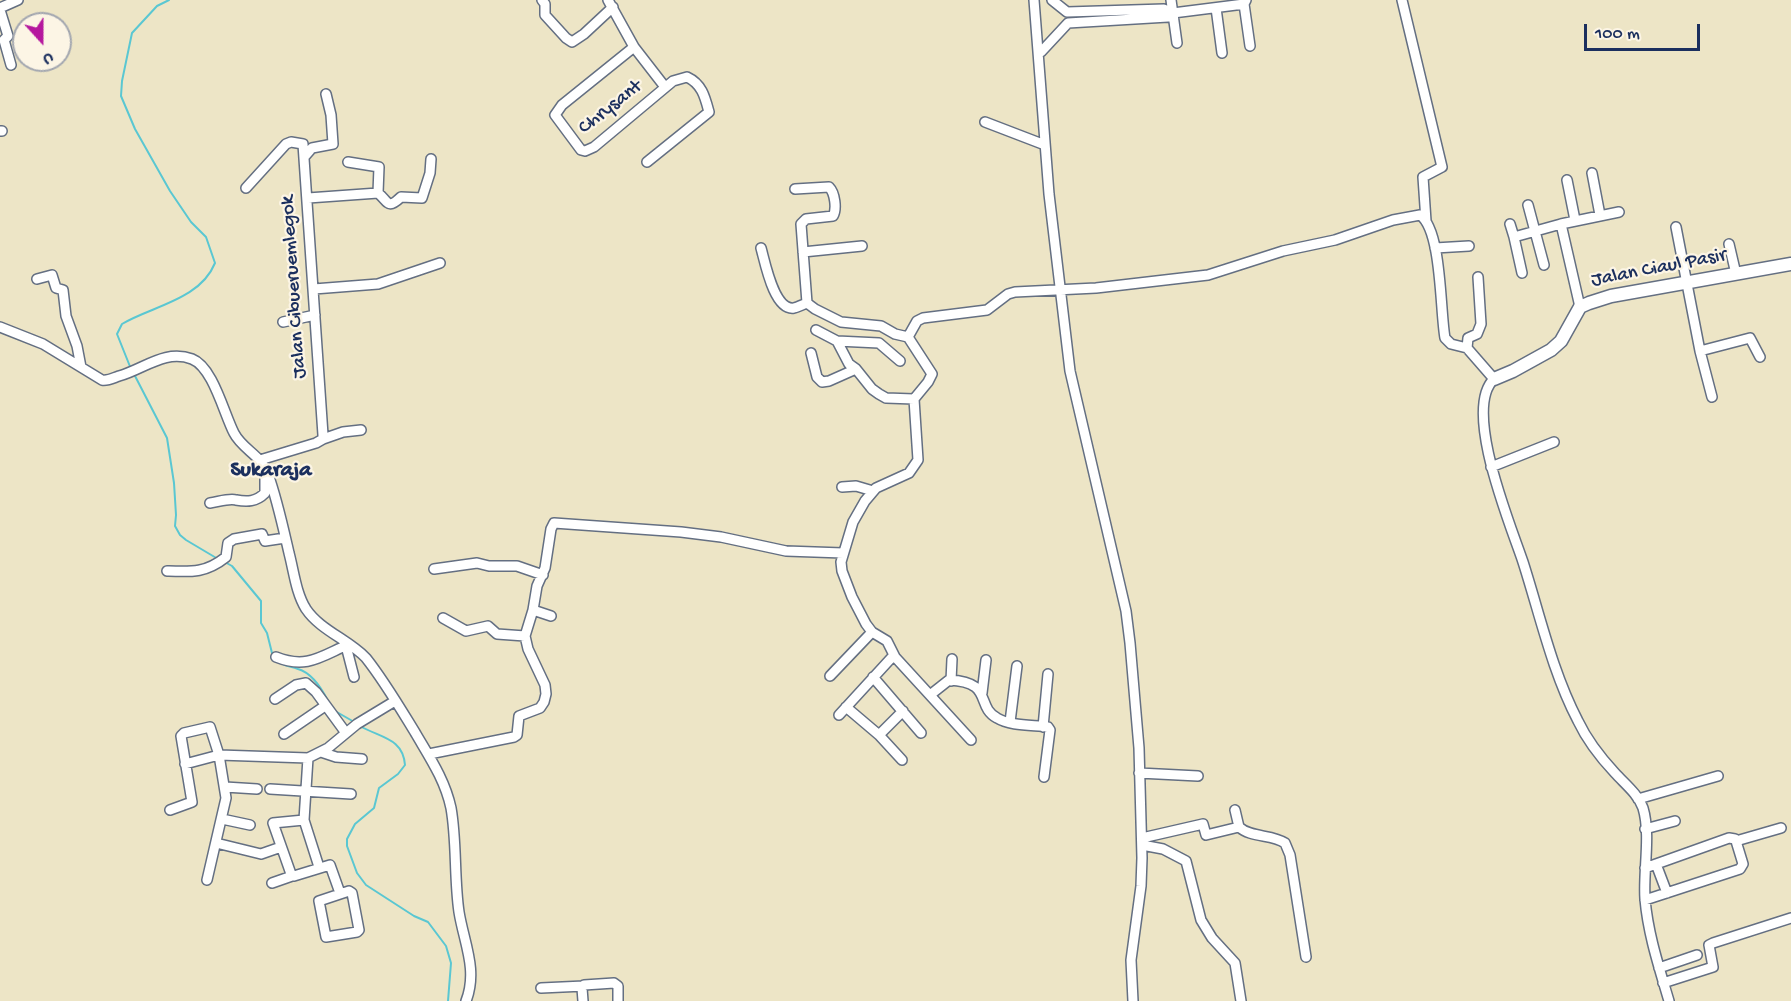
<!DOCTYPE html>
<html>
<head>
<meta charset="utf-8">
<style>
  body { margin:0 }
  #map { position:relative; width:1791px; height:1001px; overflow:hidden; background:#ede5c6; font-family:"Gochi Hand",sans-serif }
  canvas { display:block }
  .north { position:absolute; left:12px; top:12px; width:60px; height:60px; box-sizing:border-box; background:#fcf5e5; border:2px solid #a2a6af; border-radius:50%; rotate:159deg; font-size:16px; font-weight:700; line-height:24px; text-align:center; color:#1b2f5e }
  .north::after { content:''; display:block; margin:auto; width:21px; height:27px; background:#b5179e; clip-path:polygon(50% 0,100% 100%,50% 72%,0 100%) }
  .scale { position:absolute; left:1584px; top:24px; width:116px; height:27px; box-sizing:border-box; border:3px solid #1b2f5e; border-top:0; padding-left:8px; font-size:18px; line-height:21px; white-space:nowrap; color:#1b2f5e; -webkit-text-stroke:4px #fcf5e5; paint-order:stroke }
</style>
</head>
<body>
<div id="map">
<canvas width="1791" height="1001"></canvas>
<div class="north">U</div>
<div class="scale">100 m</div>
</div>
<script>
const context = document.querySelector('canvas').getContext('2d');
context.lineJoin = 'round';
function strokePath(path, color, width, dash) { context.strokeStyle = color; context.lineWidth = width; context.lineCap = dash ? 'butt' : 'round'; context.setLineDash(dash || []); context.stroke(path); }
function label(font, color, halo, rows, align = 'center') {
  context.font = font + ' "Gochi Hand",sans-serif'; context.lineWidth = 4.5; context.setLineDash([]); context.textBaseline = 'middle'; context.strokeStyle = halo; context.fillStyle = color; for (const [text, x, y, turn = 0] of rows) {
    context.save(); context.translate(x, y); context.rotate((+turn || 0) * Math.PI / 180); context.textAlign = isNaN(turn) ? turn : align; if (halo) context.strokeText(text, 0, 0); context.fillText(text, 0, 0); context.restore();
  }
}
strokePath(new Path2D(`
  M131 369 117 334 122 324C152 306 200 300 215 263L206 237 191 222 170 191 135 129 121 96 122 81 132 33 157 6 169 0
  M134 374 167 438 174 483 176 515 175 526 180 535 186 540 218 559
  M223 561 232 566 261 601V623L267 633 273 657
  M279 662C286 667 290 666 298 669 312 673 322 689 328 701
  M335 711 356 723
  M360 726C381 738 403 738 405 765L398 774 379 788 374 808 355 824 347 839V846L357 873 366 885 414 916 428 922 446 946 451 963 448 1001`), '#5ac7d2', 2);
const minor = new Path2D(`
  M542 0 545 4V15L566 38 572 42 584 34 613 7
  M608 0 634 47 665 87
  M1034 0 1049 194 1070 371 1126 611 1130 643 1139 748 1142 858 1141 886 1131 960 1133 1001
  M1052 0 1067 12 1164 9 1173 13
  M1171 0 1177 43
  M1246 0 1244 4 1250 46
  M1402 0 1442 167 1423 177 1426 221
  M0 8 18 0
  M1216 8 1222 53
  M0 10 8 36 4 40 11 65
  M634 47 562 105 555 115 581 150 585 151 594 147 673 81 687 77C702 84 705 97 709 112L647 162
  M1041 52 1068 23 1168 17 1173 13 1244 4
  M985 122 1045 145
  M0 131H2
  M305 156 312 148 333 144 331 115 326 94
  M348 162 379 167 378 193
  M1592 173 1600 215
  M1567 180 1575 220
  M246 188 286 144 291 142 303 144 323 435V439L316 443 260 460
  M795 189 829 187C835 193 837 209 833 216L806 219 801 224 807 303
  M308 198 378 193C389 202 387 210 401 197L422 198 430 173 431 159
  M1528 205 1544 265
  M1510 224 1514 237
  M1676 227 1700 351 1712 397
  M1729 244 1736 274
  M761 248C765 262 774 311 794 308 798 307 804 304 807 303
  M1435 248 1469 246
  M803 252 862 246
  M1522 273 1514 237 1561 224
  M37 279 52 275 56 288 63 290 66 316 77 346 81 367
  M314 289 378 284 440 263
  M807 303 815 309 841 322 881 326 895 334 908 337
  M1580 307 1561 224 1619 212
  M283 322 315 315
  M0 327 43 344 102 380C108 381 113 378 119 376 144 369 165 349 192 359 213 367 224 414 234 433 242 449 262 456 268 474 277 499 283 527 289 553 294 572 296 593 306 609 320 630 349 640 366 658 385 682 400 708 416 734 430 758 445 780 451 808 457 842 454 878 459 912 464 943 478 970 466 1001
  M816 330 837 341 879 343 900 361
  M837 341 849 364 856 369 872 389 879 394 886 398 914 399
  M1467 348 1468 338 1477 334 1481 324 1478 277
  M1700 351 1750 338 1760 357
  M811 353 817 377 822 382 829 381 856 369
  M323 439 343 432 361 430
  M1491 467 1554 442
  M842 487 856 486 873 491
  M210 503C218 502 229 498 236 500 247 502 256 502 265 493V479L267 477
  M434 569 477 563 489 566H517L543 575
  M167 571C192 572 206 573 226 557L228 543 234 539 262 534 265 541 285 538
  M533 610 551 616
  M443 618 466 631 488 626 497 634 525 636
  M345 642 354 677
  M276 657C306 669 320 657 347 645
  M830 676 872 632
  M873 677 921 733
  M951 681 952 659
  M982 693 986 660
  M930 695 949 680C994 682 975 706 997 718 1010 726 1032 725 1048 727L1050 730 1044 777
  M275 699 296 685 306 683 316 692 346 733
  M846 707 879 735 902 760
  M839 715 894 655
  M1010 722 1017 666
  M1043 727 1048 674
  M284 734 325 706
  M879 735 903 711
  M971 740 895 657 887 641 872 632 866 624 852 597 842 571 841 562 853 522 865 501 876 488 909 473 918 460 914 399 928 382 932 374 908 337 917 321 923 318 987 310 1008 294 1015 292 1096 288 1208 275 1283 251 1335 240 1393 220 1420 215C1442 230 1440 311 1445 338L1451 344 1467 348 1494 379C1462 409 1511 526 1523 562 1540 615 1552 671 1578 721 1587 740 1601 758 1615 773 1625 784 1638 794 1643 808 1651 835 1643 871 1645 899 1648 934 1659 967 1669 1001
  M321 752 336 757 362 759
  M429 754 514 737 517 735 519 716 540 708 544 702 546 694 545 685 528 649 525 636 533 610 537 586 545 568 551 529 554 523 681 532 721 537 786 551 843 553
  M308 758 304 820 319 867
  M185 764 219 755 308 758 328 748 357 724 395 701
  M1139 773 1198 776
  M225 787 257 789
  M270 789 351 794
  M1638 799 1718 776
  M170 810 192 802 181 736 184 733 210 727 219 755 226 798 207 880
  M1235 810 1239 827
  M222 819 250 825
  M304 820 273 823 291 874 294 876 330 865 340 893
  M1645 829 1675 821
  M1142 838 1203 824 1206 835 1239 827C1251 838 1272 834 1285 843L1290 855 1306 957
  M1736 841 1781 828
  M216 843 261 854 281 847
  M1142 845 1163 849 1186 861 1201 920 1212 938 1235 963 1241 1001
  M1656 864 1667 893
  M1645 868 1729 838 1735 839 1736 841 1743 864 1740 869 1645 900
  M272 883 292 876
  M349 891 352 893 359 930 357 932 326 937 319 901Z
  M1659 968 1697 955
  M1663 983 1713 967 1709 945 1713 943 1791 918
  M541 988 584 986
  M583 1001 582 988 584 985 614 983 618 986V1001`);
const tertiary = new Path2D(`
  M1494 379 1513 371 1551 350 1561 341 1580 307 1589 303 1611 296 1791 264`);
strokePath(minor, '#646f82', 12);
strokePath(tertiary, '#646f82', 15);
strokePath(minor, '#fff', 9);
strokePath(tertiary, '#fff', 12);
label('20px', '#1b2f5e', '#fcf5e5', [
  ["Chrysant",611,108,-38],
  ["Jalan Ciaul Pasir",1659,269,-11],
  ["Jalan Cibueruemlegok",295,287,-94]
]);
label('bold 22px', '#1b2f5e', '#fcf5e5', [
  ["Sukaraja",271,472]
]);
</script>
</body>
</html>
